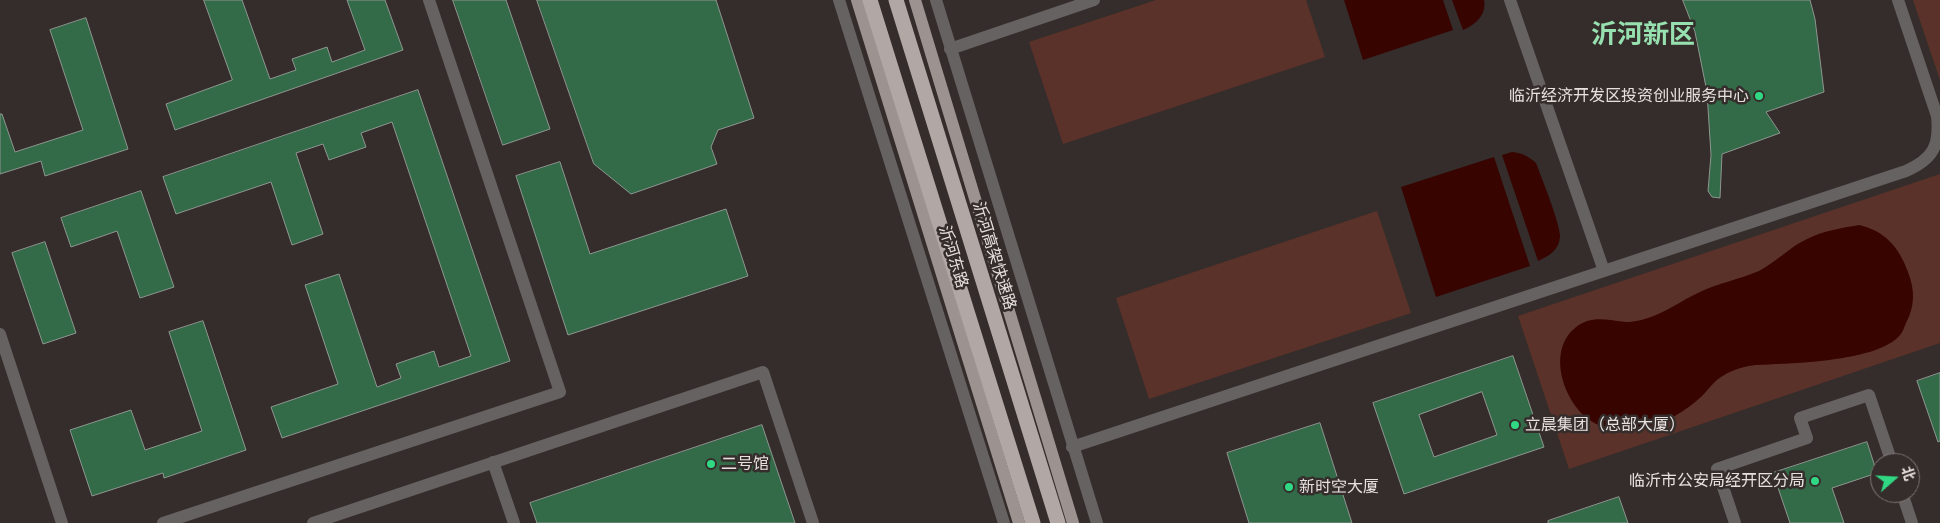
<!DOCTYPE html>
<html>
<head>
<meta charset="utf-8">
<style>
  body { margin:0 }
  #map { position:relative; width:1940px; height:523px; overflow:hidden; background:#352d2b; font-family:"Noto Serif","Noto Sans SC",serif }
  canvas { display:block }
  .north { position:absolute; left:1870px; top:453px; width:50px; height:50px; box-sizing:border-box; background:#352d2b; border:1px solid #7c7573; border-radius:50%; rotate:71deg; font-size:14px; font-weight:700; line-height:20px; text-align:center; color:#e6e1df }
  .north::after { content:''; display:block; margin:auto; width:18px; height:22px; background:#30d883; clip-path:polygon(50% 0,100% 100%,50% 72%,0 100%) }
</style>
</head>
<body>
<div id="map">
<canvas width="1940" height="523"></canvas>
<div class="north">北</div>
</div>
<script>
const context = document.querySelector('canvas').getContext('2d');
context.lineJoin = 'round';
function fillPath(path, color) { context.fillStyle = color; context.fill(path, 'evenodd'); }
function strokePath(path, color, width, dash) { context.strokeStyle = color; context.lineWidth = width; context.lineCap = dash ? 'butt' : 'round'; context.setLineDash(dash || []); context.stroke(path); }
function label(font, color, halo, rows, align = 'center') {
  context.font = font + ' "Noto Serif","Noto Sans SC",serif'; context.lineWidth = 5; context.setLineDash([]); context.textBaseline = 'middle'; context.strokeStyle = halo; context.fillStyle = color; for (const [text, x, y, turn = 0] of rows) {
    context.save(); context.translate(x, y); context.rotate((+turn || 0) * Math.PI / 180); context.textAlign = isNaN(turn) ? turn : align; if (halo) context.strokeText(text, 0, 0); context.fillText(text, 0, 0); context.restore();
  }
}
fillPath(new Path2D(`
  M1156 0H1306L1325 57 1063 144 1029 42Z
  M1913 0H1940V80Z
  M1940 174V343L1569 469 1518 316Z
  M1377 211 1411 313 1149 399 1116 298Z`), '#5b3229');
fillPath(new Path2D(`
  M1344 0H1443L1453 30 1363 60Z
  M1452 0H1484C1487 15 1475 25 1463 30Z
  M1512 152C1522 153 1528 156 1536 163 1541 176 1561 226 1560 237 1559 250 1549 256 1538 261L1502 155Z
  M1494 157 1530 266 1436 297 1401 187Z
  M1859 225C1885 231 1899 247 1908 272 1915 290 1915 306 1906 323 1904 327 1903 332 1900 335 1881 359 1805 363 1776 364 1767 365 1758 364 1749 366 1739 368 1730 371 1721 377 1713 382 1708 390 1702 396 1686 411 1665 424 1643 427 1624 430 1604 431 1588 419 1563 400 1547 351 1575 328 1592 314 1608 321 1626 322 1633 322 1642 320 1648 318 1667 312 1682 300 1700 292 1719 283 1740 279 1759 271 1776 262 1790 247 1807 239 1823 231 1841 228 1859 225Z`), '#370400');
const building = new Path2D(`
  M204 0H242L270 79 296 70 292 59 327 47 332 62 365 50 347 0H385L403 50 175 130 166 104 232 80Z
  M453 0H506L550 129 503 145Z
  M537 0H716L754 118 718 130 711 147 717 164 631 194 594 164Z
  M1683 0H1810L1815 19 1824 92 1766 112 1780 133 1722 154 1720 198 1712 197 1708 191 1711 155 1707 92 1695 32Z
  M86 18 128 149 45 176 41 161 0 174V114H2L15 152 83 130 50 30Z
  M418 90 510 361 282 438 271 407 338 384 305 285 339 274 377 387 401 378 396 364 434 351 439 367 471 356 392 122 361 133 366 147 329 160 323 144 296 153 323 234 292 245 271 182 176 214 163 177Z
  M560 162 590 254 726 209 748 276 568 335 516 176Z
  M141 191 174 287 140 298 117 231 71 247 61 218Z
  M45 242 76 333 43 344 12 253Z
  M203 321 246 450 164 478 163 473 92 496 70 430 131 410 145 450 202 431 169 332Z
  M1513 356 1544 447 1404 494 1373 403ZM1482 392 1497 435 1434 457 1419 415Z
  M1940 373V441L1938 442 1917 381Z
  M1320 423 1352 523H1249L1227 453Z
  M762 425 795 523H537L530 503Z
  M1867 442 1877 473 1832 488 1844 523H1790L1773 473Z
  M1619 497 1628 523H1548V521Z`);
fillPath(building, '#336b49');
strokePath(building, '#8e9690', 1);
strokePath(new Path2D(`
  M839 0 1004 523
  M936 0 1097 523
  M1510 0 1604 271
  M950 49 1094 0
  M0 334 62 523
  M1072 447 1906 171C1933 159 1940 146 1937 116L1898 0
  M493 462 514 523
  M1902 493 1912 523
  M163 523 560 392 429 0
  M313 523 763 372 813 523
  M1735 523 1717 469 1807 438 1800 418 1869 395 1892 463`), '#666261', 12);
strokePath(new Path2D(`
  M857 0 1019 523
  M915 0 1073 523`), '#9c9391', 12);
strokePath(new Path2D(`
  M870 0 1033 523
  M896 0 1058 523`), '#b1a7a4', 15);
for (const [x, y, r, color] of [
  [1759,96,5,"#30d883"],
  [1515,425,5,"#30d883"],
  [711,464,5,"#30d883"],
  [1815,481,5,"#30d883"],
  [1289,487,5,"#30d883"]
]) { const dot = new Path2D(); dot.arc(x, y, r, 0, 2 * Math.PI); context.fillStyle = color; context.fill(dot); strokePath(dot, '#352d2b', 2); }
label('16px', '#e6e1df', '#352d2b', [
  ["临沂经济开发区投资创业服务中心",1749,96,"right"],
  ["立晨集团（总部大厦）",1525,425],
  ["二号馆",721,464],
  ["临沂市公安局经开区分局",1805,481,"right"],
  ["新时空大厦",1299,487]
], 'left');
label('16px', '#e6e1df', '#352d2b', [
  ["沂河高架快速路",994,256,73],
  ["沂河东路",953,257,73]
]);
label('bold 26px', '#97e0b0', '#352d2b', [
  ["沂河新区",1643,36]
]);
</script>
</body>
</html>
